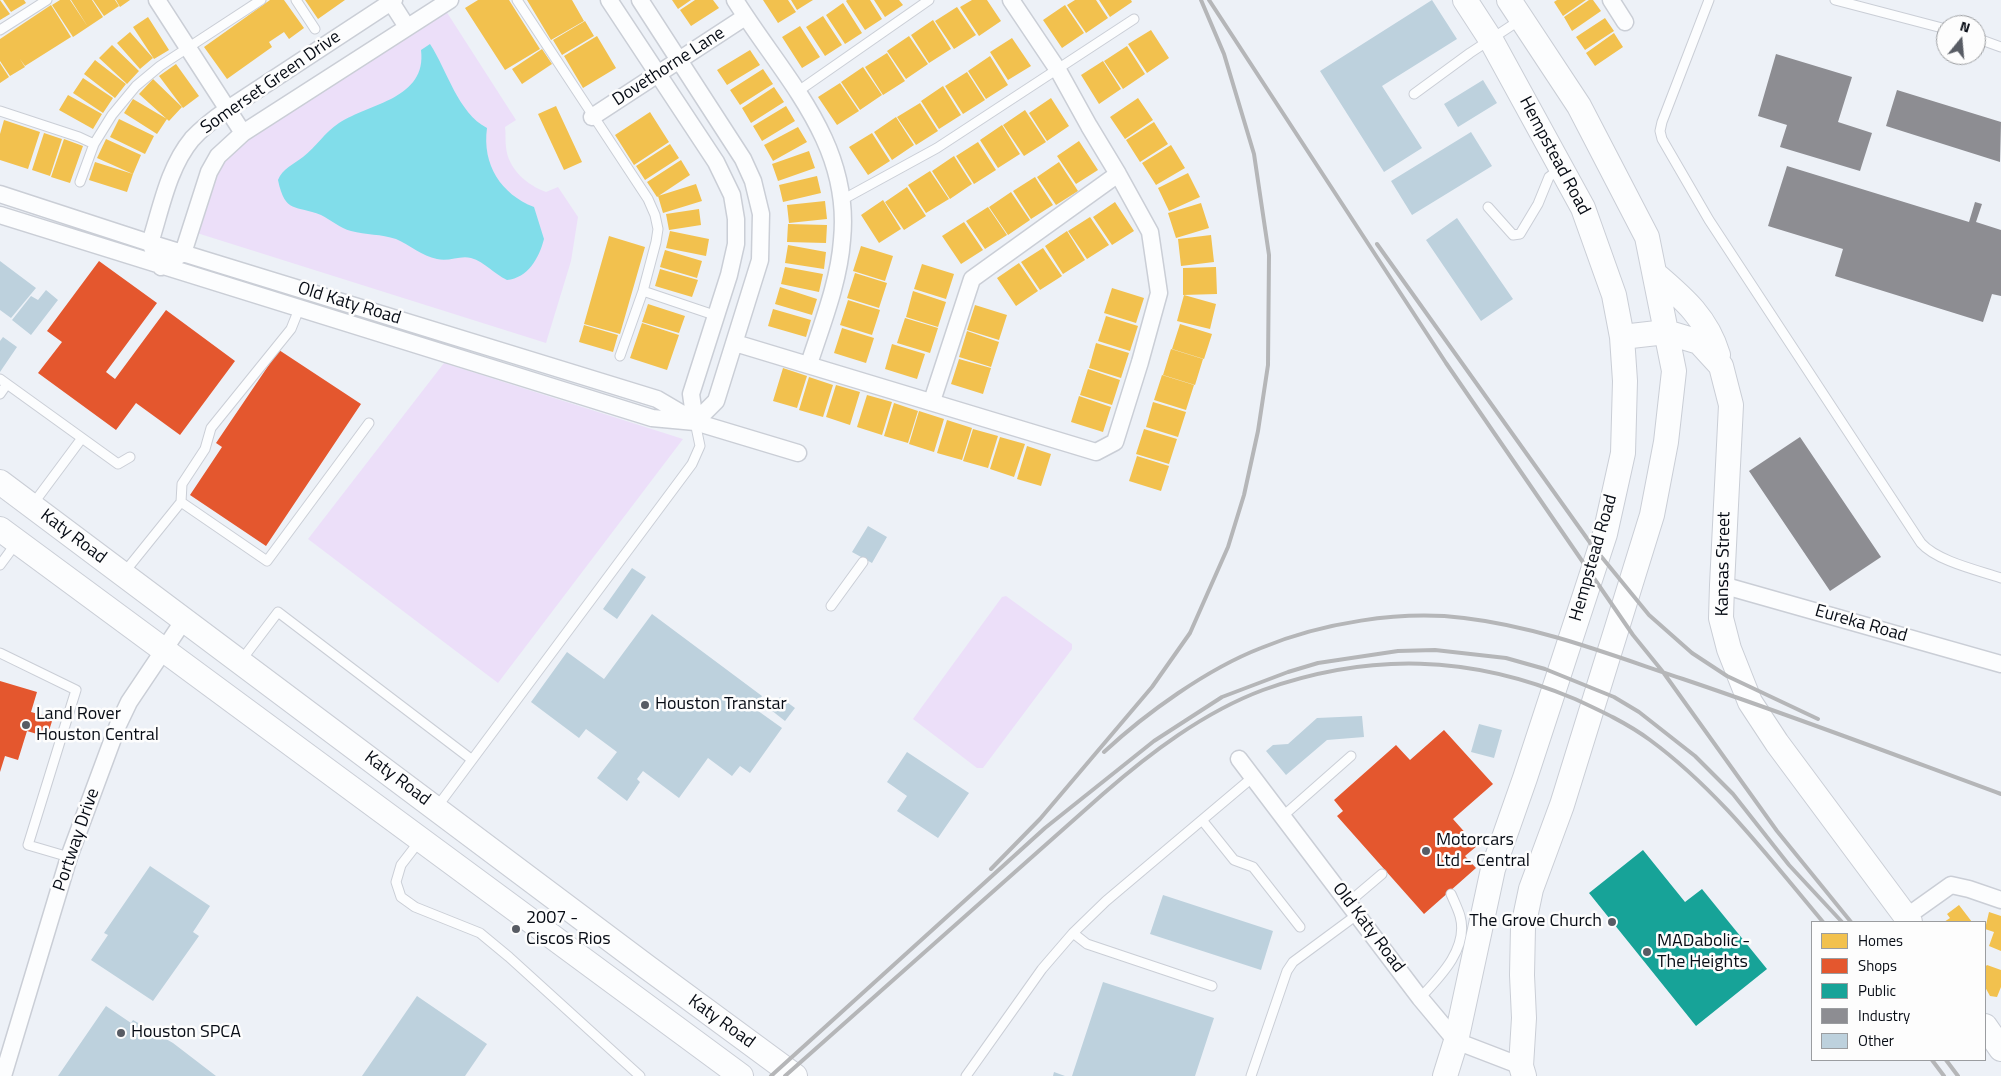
<!DOCTYPE html>
<html>
<head>
<meta charset="utf-8">
<style>
  body { margin:0 }
  #map { position:relative; width:2001px; height:1076px; overflow:hidden; background:#edf1f7; font-family:"Titillium Web",sans-serif }
  canvas { display:block }
  .legend { position:absolute; left:1811px; top:921px; width:175px; height:140px; box-sizing:border-box; background:#fdfdfd; border:1px solid #9b9da0; margin:0; padding:6px 9px; list-style:none; font-size:15px; color:#070c15 }
  .legend li { display:flex; align-items:center; gap:10px; height:25px }
  .legend b { width:25px; border:1px solid #9b9da0 }
  .north { position:absolute; left:1936px; top:15px; width:50px; height:50px; box-sizing:border-box; background:#fdfdfd; border:1px solid #9b9da0; border-radius:50%; rotate:17deg; font-size:14px; font-weight:700; line-height:20px; text-align:center; color:#070c15 }
  .north::after { content:''; display:block; margin:auto; width:18px; height:22px; background:#585c64; clip-path:polygon(50% 0,100% 100%,50% 72%,0 100%) }
</style>
</head>
<body>
<div id="map">
<canvas width="2001" height="1076"></canvas>
<ul class="legend">
<li><b style="height:14px;background:#f2c14e"></b>Homes</li>
<li><b style="height:14px;background:#e4572e"></b>Shops</li>
<li><b style="height:14px;background:#17a398"></b>Public</li>
<li><b style="height:14px;background:#8d8d92"></b>Industry</li>
<li><b style="height:14px;background:#bdd1dd"></b>Other</li>
</ul>
<div class="north">N</div>
</div>
<script>
const context = document.querySelector('canvas').getContext('2d');
context.lineJoin = 'round';
function fillPath(path, color) { context.fillStyle = color; context.fill(path, 'evenodd'); }
function strokePath(path, color, width, dash) { context.strokeStyle = color; context.lineWidth = width; context.lineCap = dash ? 'butt' : 'round'; context.setLineDash(dash || []); context.stroke(path); }
function label(font, color, halo, rows, align = 'center') {
  context.font = font + ' "Titillium Web",sans-serif'; context.lineWidth = 5; context.setLineDash([]); context.textBaseline = 'middle'; context.strokeStyle = halo; context.fillStyle = color; for (const [text, x, y, turn = 0] of rows) {
    context.save(); context.translate(x, y); context.rotate((+turn || 0) * Math.PI / 180); context.textAlign = isNaN(turn) ? turn : align; if (halo) context.strokeText(text, 0, 0); context.fillText(text, 0, 0); context.restore();
  }
}
fillPath(new Path2D(`
  M446 11 516 120 505 127C506 134 505 140 506 147 508 169 527 185 546 192L558 187 578 217 571 261 546 343 197 233C208 197 211 176 236 148Z
  M444 363 683 439 498 683 308 539Z
  M1006 596 1072 644V649L983 768H977L913 719 1002 597Z`), '#ecdff9');
fillPath(new Path2D(`
  M430 44C447 70 458 113 487 128 482 165 501 194 534 207L544 239C539 258 528 278 507 280 494 274 485 262 471 258 460 255 449 262 437 259 422 256 410 245 396 239 381 234 366 235 351 231 340 228 331 220 321 215 296 205 285 214 278 180 282 169 294 164 303 157 316 147 325 132 339 123 370 103 427 99 421 50Z`), '#81ddea');
fillPath(new Path2D(`
  M0 0 10 14 0 20Z
  M3 0H24L26 3 11 12Z
  M60 0H70L88 27 73 37 52 5Z
  M71 0H92L103 17 88 27Z
  M93 0H115L119 6 104 16Z
  M116 0H130L120 7Z
  M270 0H284L304 28 289 39 284 32 269 42 272 47 227 79 204 47Z
  M305 0H345L318 19Z
  M478 0H509L540 49 505 70 465 8Z
  M527 0H572L584 21 551 40Z
  M672 0H691L678 9Z
  M695 0H713L719 8 691 26 680 10Z
  M763 0H788L796 12 778 23Z
  M791 0H813L797 10Z
  M847 0H870L882 19 865 30 846 1Z
  M874 0H899L903 5 885 17Z
  M972 0H987L1001 21 979 36 960 7Z
  M1075 0H1096L1108 18 1086 33 1067 5Z
  M1099 0H1131L1132 2 1110 17Z
  M1557 0H1586L1563 16 1554 2Z
  M1589 0H1593L1601 11 1572 31 1564 17Z
  M843 3 862 33 845 44 826 15Z
  M51 5 71 37 25 66 20 59 25 67 10 76 0 61V39Z
  M1065 5 1084 33 1062 48 1043 20Z
  M957 7 976 35 954 49 935 21Z
  M823 16 842 45 825 56 806 27Z
  M148 17 169 50 154 59 133 27Z
  M1605 18 1614 31 1585 50 1576 37Z
  M933 20 951 49 929 63 911 35Z
  M585 21 594 36 562 55 553 40Z
  M800 26 820 57 802 68 782 37Z
  M1151 30 1169 58 1147 73 1128 44Z
  M130 32 153 58 140 69 117 43Z
  M1614 33 1623 47 1595 66 1586 53Z
  M597 36 616 68 583 88 564 56Z
  M909 36 928 64 906 79 887 51Z
  M1012 38 1031 66 1008 80 990 52Z
  M112 45 139 71 127 84 99 58Z
  M1127 46 1145 74 1123 89 1104 61Z
  M542 49 552 64 522 84 512 69Z
  M750 50 760 65 727 85 717 70Z
  M887 53 905 81 883 95 865 67Z
  M990 56 1008 85 986 99 968 71Z
  M95 60 126 84 115 98 84 74Z
  M1103 61 1121 89 1099 104 1081 75Z
  M0 63 9 77 0 83Z
  M176 64 199 96 183 108 159 76Z
  M863 67 882 95 860 110 841 82Z
  M763 69 773 84 740 105 730 90Z
  M967 72 985 100 963 114 945 86Z
  M83 78 113 98 103 113 73 93Z
  M153 79 182 107 169 121 139 94Z
  M840 83 859 111 837 125 818 97Z
  M943 86 961 115 939 129 921 101Z
  M774 87 784 102 751 123 742 108Z
  M68 95 102 114 93 129 59 110Z
  M1051 98 1069 126 1047 141 1029 113Z
  M1138 98 1153 120 1125 139 1110 117Z
  M133 99 167 119 157 134 124 113Z
  M920 103 938 131 916 145 897 117Z
  M556 106 582 162 564 170 538 114Z
  M786 106 795 121 762 141 753 126Z
  M1025 110 1046 142 1024 156 1003 125Z
  M650 112 669 142 634 165 615 135Z
  M896 117 914 145 892 160 874 132Z
  M119 119 154 136 145 154 110 137Z
  M4 120 40 132 28 169 0 160V134Z
  M1154 122 1168 144 1140 162 1126 140Z
  M1002 125 1020 154 998 168 980 140Z
  M798 127 807 142 773 161 764 145Z
  M44 133 62 139 50 176 32 170Z
  M872 133 890 161 868 175 849 147Z
  M64 139 83 146 70 183 51 177Z
  M106 139 141 155 133 174 97 158Z
  M1079 141 1098 170 1076 184 1057 156Z
  M978 142 996 170 974 184 956 156Z
  M670 144 679 158 645 180 636 166Z
  M1171 145 1185 168 1156 185 1142 163Z
  M809 151 815 168 778 181 772 164Z
  M954 156 972 184 950 199 932 171Z
  M681 160 690 175 657 197 647 182Z
  M95 162 133 174 127 192 89 180Z
  M1059 162 1078 191 1056 205 1037 177Z
  M930 171 949 199 926 213 908 185Z
  M1188 173 1200 197 1169 211 1158 188Z
  M817 176 821 193 783 202 779 185Z
  M1035 177 1053 205 1031 219 1013 191Z
  M696 184 702 201 663 213 658 196Z
  M907 187 926 216 904 230 885 202Z
  M1011 192 1030 220 1008 235 989 207Z
  M883 200 901 229 879 243 861 215Z
  M825 201 827 219 789 223 787 205Z
  M1115 202 1134 231 1112 245 1093 217Z
  M1201 203 1209 228 1176 238 1168 213Z
  M988 207 1007 235 985 249 966 221Z
  M699 209 701 225 669 230 666 214Z
  M1090 217 1109 245 1087 259 1068 231Z
  M964 222 983 250 961 264 942 236Z
  M788 224 827 225 826 243 787 242Z
  M670 231 709 239 706 256 666 248Z
  M1067 231 1085 260 1063 274 1045 246Z
  M1211 235 1214 262 1181 266 1178 239Z
  M609 236 645 247 620 334 584 324Z
  M788 245 826 252 824 269 785 263Z
  M861 246 893 256 885 281 853 271Z
  M1043 248 1062 276 1040 290 1021 262Z
  M665 250 702 261 697 278 660 267Z
  M1019 263 1038 291 1016 306 997 278Z
  M922 264 954 274 946 299 914 289Z
  M785 267 823 274 819 292 781 284Z
  M1216 267 1217 294 1183 295V268Z
  M660 269 698 280 692 297 655 286Z
  M855 273 887 283 879 308 847 298Z
  M780 287 817 299 812 315 775 304Z
  M1112 288 1144 298 1136 323 1104 313Z
  M913 291 946 302 938 327 906 317Z
  M1184 295 1216 304 1210 329 1177 321Z
  M848 300 880 310 872 335 840 325Z
  M648 304 685 316 679 333 642 322Z
  M975 305 1007 315 999 340 967 330Z
  M773 309 811 320 806 337 768 326Z
  M1106 316 1138 326 1130 351 1098 341Z
  M905 318 938 328 930 353 897 343Z
  M642 323 679 335 667 370 630 358Z
  M1180 324 1212 334 1204 359 1172 349Z
  M584 325 618 335 613 352 579 342Z
  M842 328 874 338 866 363 834 353Z
  M967 331 999 342 991 367 959 357Z
  M1096 343 1129 353 1121 378 1089 368Z
  M892 344 925 354 917 379 885 369Z
  M1171 349 1203 359 1195 385 1163 375Z
  M959 359 991 368 983 394 951 384Z
  M783 368 807 376 797 408 773 401Z
  M1088 369 1120 380 1112 405 1080 395Z
  M1162 375 1194 385 1186 410 1154 400Z
  M809 377 833 385 823 417 799 410Z
  M836 385 860 392 850 425 826 417Z
  M867 395 892 402 882 435 857 427Z
  M1079 396 1111 407 1103 432 1071 422Z
  M1153 402 1186 412 1178 437 1146 427Z
  M894 403 918 411 908 443 884 436Z
  M919 411 944 419 934 452 909 444Z
  M947 420 972 428 962 460 937 453Z
  M973 429 998 436 988 468 963 461Z
  M1144 429 1177 439 1169 464 1136 454Z
  M1000 437 1025 444 1014 477 990 469Z
  M1027 446 1051 454 1041 486 1017 479Z
  M1137 456 1169 466 1161 491 1129 481Z
  M1959 905 1972 922H1944L1950 918 1947 914Z
  M1989 912 2001 916V951L1989 946 1994 932 1985 929Z
  M1987 965 2001 970V987L1997 997 1990 996 1985 987V967Z`), '#f2c14e');
fillPath(new Path2D(`
  M99 261 157 303 106 372 115 379 166 310 235 361 180 435 136 403 116 430 38 373 62 342 47 331Z
  M279 350 361 404 266 546 190 495 222 447 216 443Z
  M0 681 37 692 31 712 53 718 47 737 27 731 18 760 5 756 0 772Z
  M1444 730 1493 784 1453 819 1477 846 1465 856 1476 868 1424 914 1337 816 1343 811 1334 800 1396 745 1410 760Z`), '#e4572e');
fillPath(new Path2D(`
  M1643 850 1685 902 1702 889 1767 969 1696 1026 1589 893Z`), '#17a398');
fillPath(new Path2D(`
  M1776 54 1852 77 1838 122 1872 133 1860 171 1780 147 1787 125 1758 116Z
  M1897 90 2001 122 2000 162 1886 126Z
  M1787 166 1969 222 1975 202 1982 204 1976 222 2001 230V296L1992 294 1983 322 1835 276 1843 249 1768 226Z
  M1800 437 1881 557 1830 591 1749 471Z`), '#8d8d92');
fillPath(new Path2D(`
  M1432 0 1457 39 1382 86 1422 148 1384 172 1320 71Z
  M1483 80 1497 103 1458 127 1444 104Z
  M1471 132 1492 166 1412 215 1391 181Z
  M1457 218 1513 299 1481 321 1426 240Z
  M0 261 36 288 11 318 0 310Z
  M46 290 58 300 31 335 12 320 31 296 38 300Z
  M3 337 17 347 0 372V341Z
  M868 526 887 537 872 563 852 552Z
  M632 568 646 577 617 619 603 609Z
  M652 614 762 696 754 708 782 728 750 773 740 766 732 776 708 758 679 798 643 771 637 779 640 782 627 801 597 778 617 752 586 729 579 738 531 702 567 652 604 679Z
  M780 697 795 708 785 721 771 710Z
  M1362 716 1364 737 1327 740 1286 775 1266 751 1273 745 1288 744 1317 718Z
  M1479 724 1502 730 1494 758 1471 752Z
  M907 752 969 793 938 838 897 811 907 796 887 782Z
  M150 866 210 906 193 932 199 936 153 1001 91 960 108 935 104 933Z
  M1163 895 1273 931 1261 970 1150 934Z
  M1103 982 1214 1018 1195 1076H1072Z
  M417 996 487 1044 465 1076H362Z
  M106 1006 131 1023 133 1020 173 1043 216 1076H58Z
  M1054 1072 1065 1076H1053Z`), '#bdd1dd');
const lane = new Path2D(`
  M296 0 315 29
  M517 0 648 199 655 215 658 229 656 242 643 291 620 356
  M1709 0 1662 122 1660 131 1662 139 1709 220 1921 543C1937 561 1977 570 2001 578
  M1835 0 1946 29
  M0 30 47 0
  M1976 38 2001 47
  M797 92 929 0
  M1414 94 1470 53 1520 20
  M0 111 79 137 94 144
  M80 182 94 144 112 115 136 86 160 66 261 0
  M842 200 937 148 1134 19
  M1488 207 1513 235 1520 234 1538 204 1549 177 1561 168
  M643 291 717 316
  M0 379 118 464 130 457
  M0 394 7 384
  M181 502 182 484 205 449 211 428 291 329 299 309
  M33 504 82 438
  M0 565 17 542
  M123 574 181 502 267 561 369 423
  M831 606 863 562
  M0 653 76 690 28 845 69 857
  M240 662 278 612 471 759
  M437 807 692 464 700 446 695 422
  M1283 816 1351 756
  M1202 820 1234 860 1253 867 1300 927
  M421 839 401 865 396 882 401 897 415 907 480 933 509 957 640 1076
  M1349 902 1382 874
  M1073 933 1087 944 1212 986
  M1420 998C1440 977 1469 948 1460 916 1458 909 1454 901 1451 894
  M966 1076 1042 969 1073 933 1106 901 1253 777
  M1251 1076 1287 971 1293 962 1358 914`);
const street = new Path2D(`
  M157 0 243 133
  M394 0 228 109C215 118 203 127 192 139 168 168 161 209 150 243L161 267 183 253 209 172 218 156 243 133 450 0
  M609 0 716 162 732 195 736 219V244L729 275 691 394 695 422
  M640 0 743 159 753 181 761 214 760 260 716 401 695 422
  M735 0C783 77 852 142 842 240 839 282 822 324 809 364
  M1011 0 1058 70 1089 126 1118 174
  M1611 0 1625 22
  M391 2 407 27
  M592 117 745 17
  M0 194 150 243 657 399 691 419
  M0 215 652 418 695 422 798 453
  M735 343 1096 452 1115 442 1140 362 1159 293 1150 232 1118 174 972 279 932 401
  M1722 585 2001 664
  M1239 759 1420 998 1456 1041 1521 1066
  M1906 917 1951 885 1969 889 2001 900
  M3 1076 69 857 118 725 129 702 184 620`);
const secondary = new Path2D(`
  M1509 0 1579 106 1647 237 1674 371 1666 442 1652 515 1562 805 1531 889 1523 927 1522 975 1524 1018 1521 1066 1524 1076
  M1655 274C1683 298 1707 318 1718 355
  M1622 337 1666 332 1699 342 1721 366 1731 405 1722 585 1721 618 1729 649 1750 702 1777 743 1910 922
  M0 482 647 967 795 1076
  M0 529 741 1076
  M1985 1026 2001 1049
  M1445 1076 1456 1041 1493 869 1525 778 1605 534 1623 453 1625 381 1622 337 1614 295 1583 208 1491 40 1465 0`);
strokePath(lane, '#caced6', 11);
strokePath(street, '#caced6', 19);
strokePath(secondary, '#caced6', 26);
strokePath(lane, '#fcfdfe', 9);
strokePath(street, '#fcfdfe', 16);
strokePath(secondary, '#fcfdfe', 24);
strokePath(new Path2D(`
  M1209 0 1446 363 1633 635 1663 672 1777 831 1851 922
  M1377 244 1591 544 1649 615 1692 653 1727 676 1818 719
  M1104 752C1146 713 1207 669 1261 648 1321 623 1400 610 1464 618 1540 627 1611 655 1683 679 1790 715 1895 755 2001 794
  M991 869 1040 819 1152 687 1190 633 1228 547 1244 495 1258 431 1268 365 1269 255 1254 154 1224 54 1201 0
  M1932 1060 1944 1076
  M1946 1060 1958 1076
  M771 1076 1045 828 1154 741 1222 697 1288 672 1318 663 1398 651 1435 650 1506 658 1545 669 1614 697 1639 712 1695 756 1733 794 1789 865 1842 922
  M785 1076 1103 794C1150 753 1204 712 1263 690 1370 652 1471 655 1575 699 1601 711 1627 723 1650 740 1718 790 1769 858 1823 922`), '#b5b6b8', 4);
for (const [x, y, r, color] of [
  [645,705,5,"#585c64"],
  [26,725,5,"#585c64"],
  [1426,851,5,"#585c64"],
  [1612,922,5,"#585c64"],
  [516,929,5,"#585c64"],
  [1647,952,5,"#585c64"],
  [121,1033,5,"#585c64"]
]) { const dot = new Path2D(); dot.arc(x, y, r, 0, 2 * Math.PI); context.fillStyle = color; context.fill(dot); strokePath(dot, '#fdfdfd', 2); }
label('18px', '#070c15', '#fdfdfd', [
  ["Dovethorne Lane",669,67,-33],
  ["Somerset Green Drive",271,83,-35],
  ["Hempstead Road",1554,156,62],
  ["Old Katy Road",349,304,17],
  ["Katy Road",73,537,37],
  ["Hempstead Road",1594,558,-74],
  ["Kansas Street",1724,564,-89],
  ["Eureka Road",1861,624,16],
  ["Katy Road",397,779,37],
  ["Portway Drive",77,840,-71],
  ["Old Katy Road",1368,928,53],
  ["Katy Road",721,1022,36]
]);
label('18px', '#070c15', '#fdfdfd', [
  ["Houston Transtar",655,705],
  ["Land Rover",36,715],
  ["Houston Central",36,736],
  ["Motorcars",1436,841],
  ["Ltd - Central",1436,862],
  ["2007 -",526,919],
  ["Ciscos Rios",526,940],
  ["The Grove Church",1602,922,"right"],
  ["MADabolic -",1657,942],
  ["The Heights",1657,963],
  ["Houston SPCA",131,1033]
], 'left');
</script>
</body>
</html>
